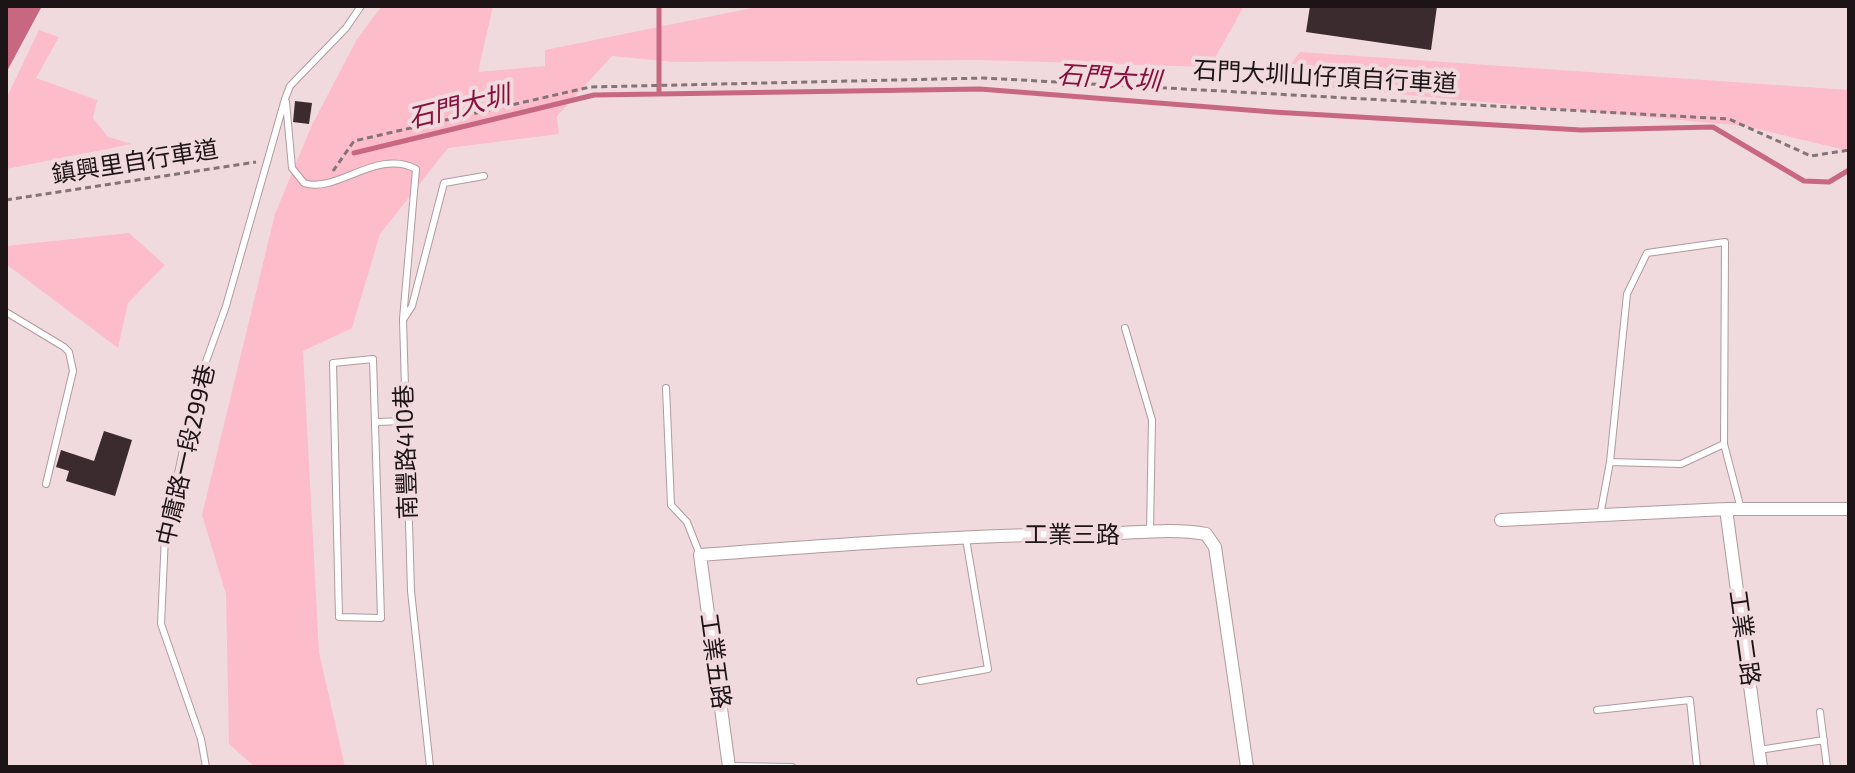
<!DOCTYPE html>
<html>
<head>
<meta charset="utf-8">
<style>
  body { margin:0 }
  #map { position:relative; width:1855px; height:773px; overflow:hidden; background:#f1dade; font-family:"Exo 2",sans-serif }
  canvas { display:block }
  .frame { position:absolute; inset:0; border:8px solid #1c1416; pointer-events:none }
</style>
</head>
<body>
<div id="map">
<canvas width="1855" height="773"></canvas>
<div class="frame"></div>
</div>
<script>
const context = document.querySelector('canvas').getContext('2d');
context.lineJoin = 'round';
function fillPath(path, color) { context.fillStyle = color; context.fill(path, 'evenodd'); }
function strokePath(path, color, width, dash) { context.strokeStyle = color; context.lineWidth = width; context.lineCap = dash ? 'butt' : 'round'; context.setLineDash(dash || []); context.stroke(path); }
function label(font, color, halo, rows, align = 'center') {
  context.font = font + ' "Exo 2","Noto Sans TC",sans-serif'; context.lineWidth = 8; context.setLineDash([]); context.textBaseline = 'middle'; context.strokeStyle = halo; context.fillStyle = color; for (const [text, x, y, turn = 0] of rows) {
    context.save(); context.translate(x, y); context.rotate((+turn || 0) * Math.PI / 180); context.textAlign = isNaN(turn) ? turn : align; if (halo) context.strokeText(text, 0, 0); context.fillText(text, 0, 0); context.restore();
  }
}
fillPath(new Path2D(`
  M382 6H493L478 72 545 66V50L762 6H1244L1210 67 979 60 674 62 612 56 557 116 559 134 448 148 380 234 352 328 303 351 319 652 345 767H255L229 744 226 594 202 515 275 214 311 127 357 39Z
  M39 30 59 37 36 78 97 100 93 118 108 137 132 144 6 169V99Z
  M1300 52 1849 90V151L1745 126 1277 83Z
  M129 233 165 265 128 303 118 348 6 264V246Z`), '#fdbcc9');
fillPath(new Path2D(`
  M6 6H42L6 73Z`), '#c86880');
strokePath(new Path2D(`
  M659 6V93
  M354 153 594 95 980 89 1273 112 1581 130 1713 127 1804 181 1829 182 1849 170`), '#c86880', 5);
fillPath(new Path2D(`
  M1310 6H1437L1431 50 1306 32Z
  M295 101 312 103 309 124 293 122Z
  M104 431 132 440 115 496 66 481 69 471 56 467 61 450 94 461Z`), '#3c2b2e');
const lane = new Path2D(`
  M286 102 292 168 304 183C336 194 377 148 416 169L403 319
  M6 312 64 347 69 352 73 371 46 484
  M1125 328 1152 420 1150 531
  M373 359 381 618 339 617 333 363Z
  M666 388 671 505 687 522 700 555
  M376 422 405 421
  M1610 462 1627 294 1647 253 1725 242 1724 444
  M1600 516 1610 462 1681 464 1724 444 1741 509
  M920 681 988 669 966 539
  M1597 710 1690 700 1697 767
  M1820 712 1827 767
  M1759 750 1824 740
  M730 766 792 767
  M206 767 201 739 161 624 165 536 195 392 226 306 285 99 290 86 346 28 361 6
  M430 767 411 591 403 320 412 306 444 183 484 176`);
const street = new Path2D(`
  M1726 509 1761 767
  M1501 520 1726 509H1849
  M729 767 700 555C831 545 960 535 1091 534 1127 534 1172 527 1206 534L1215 547 1247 767`);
strokePath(lane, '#b09a9e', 8);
strokePath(street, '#b09a9e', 14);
strokePath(new Path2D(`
  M333 171 354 141 590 87 984 78 1729 119 1811 156 1849 150
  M6 200 256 162`), '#837477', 3, [6, 4]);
strokePath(lane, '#fff', 6);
strokePath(street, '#fff', 12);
label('24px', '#1c1416', '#f1dade', [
  ["石門大圳山仔頂自行車道",1325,77,3],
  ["鎮興里自行車道",135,162,-9],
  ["南豐路410巷",406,452,-92],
  ["中庸路一段299巷",186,455,-77],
  ["工業三路",1072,535],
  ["工業二路",1744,638,82],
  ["工業五路",715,661,82]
]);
label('italic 26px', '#870f3e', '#f1dade', [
  ["石門大圳",1109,78,4],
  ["石門大圳",459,107,-14]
]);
</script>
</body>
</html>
